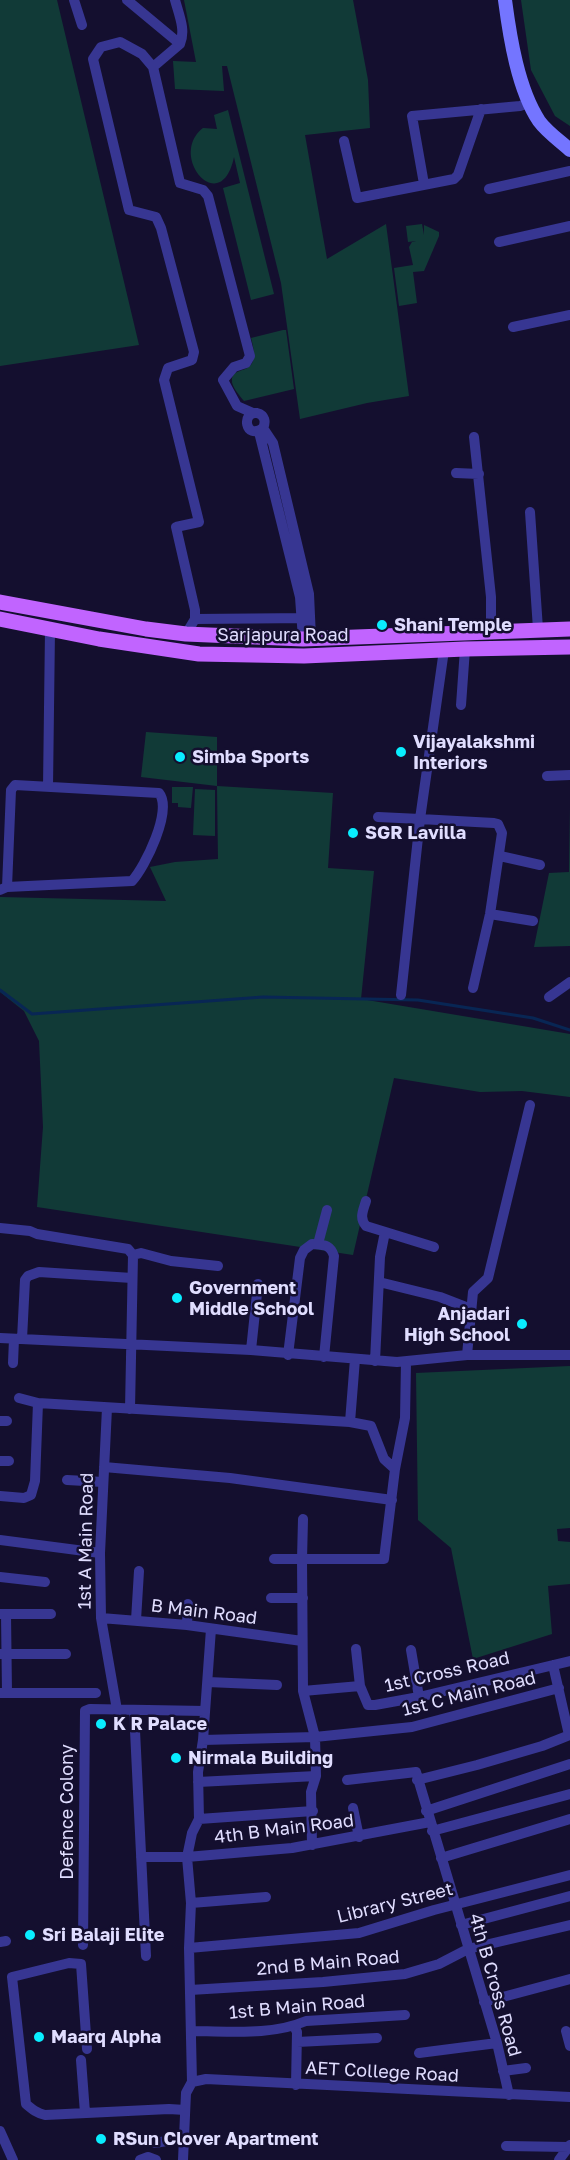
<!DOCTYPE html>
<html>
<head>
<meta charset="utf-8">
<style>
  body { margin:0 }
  canvas { display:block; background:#140f2f }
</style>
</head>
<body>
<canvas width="570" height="2160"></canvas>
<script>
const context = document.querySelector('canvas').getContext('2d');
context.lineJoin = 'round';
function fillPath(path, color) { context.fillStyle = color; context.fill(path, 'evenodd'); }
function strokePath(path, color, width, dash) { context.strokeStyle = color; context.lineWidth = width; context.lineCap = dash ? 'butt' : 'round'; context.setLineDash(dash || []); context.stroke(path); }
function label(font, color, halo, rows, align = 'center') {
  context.font = font + ' "Golos Text",sans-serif'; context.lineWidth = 5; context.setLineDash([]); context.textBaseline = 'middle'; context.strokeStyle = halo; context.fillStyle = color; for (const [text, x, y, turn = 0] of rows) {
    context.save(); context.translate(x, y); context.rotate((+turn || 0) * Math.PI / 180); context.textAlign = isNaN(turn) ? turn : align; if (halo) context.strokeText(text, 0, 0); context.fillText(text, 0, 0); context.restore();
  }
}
fillPath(new Path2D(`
  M0 0H57L139 345 0 366Z
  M184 0H353L368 80 370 128 305 135 327 259 386 224 409 396 367 403 300 419 281 283 227 66H222L224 91 175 89 173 61 196 62Z
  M521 0H570V126L555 116 531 70Z
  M228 110 274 294 251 300 223 188 240 183 234 157C221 219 167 156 203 128L217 129 214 115Z
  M422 224 424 235V225L439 232V236L424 271 413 272 417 303 399 306 394 268 413 265 409 247 412 242 416 241 408 242 406 226Z
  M283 330H286L294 389 244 401C240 396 231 386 232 380 233 363 263 380 251 338Z
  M146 732 217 737V786L333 793 328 868 374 871 361 999 570 1034V1097L522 1091 480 1092 394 1078 353 1255 37 1207 43 1127 39 1041 24 1011 0 992V897L166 901 150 867 175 862 218 859 217 786 141 777Z
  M172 787H193L191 808 178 807V803H172Z
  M195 789 215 790V836L193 835Z
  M570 807V946L534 947 549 873 569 872Z
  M570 1366V1528L557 1529 558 1541 570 1542V1584L548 1586 552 1634 473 1659 451 1548 418 1520 416 1373Z`), '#113a37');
strokePath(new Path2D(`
  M0 990 32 1014 263 997 418 1000 533 1018 570 1030`), '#082654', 3);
strokePath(new Path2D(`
  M74 0 82 25
  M127 0 180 44
  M153 67 180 44C186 30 179 15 175 0
  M344 141 357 198 454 179 458 175 481 109
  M424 184 412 116 520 106 529 103
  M489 189 570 171
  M499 242 570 226
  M513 327 570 315
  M263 428C245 441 241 411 257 413 265 415 266 422 263 428L273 443 309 594 311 638
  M259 432 300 597 303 639
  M474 437 491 597V631
  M456 473 479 474
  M530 512 538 629
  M195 619 309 618
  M186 634 195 619V610L176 527 199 522 164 380 168 368 192 360 194 352 161 228 156 217 129 210 93 59 101 47 120 42 142 54 153 67 180 183 203 190 208 196 250 356 246 363 234 367 223 380 237 406 253 413
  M444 650 420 819 494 823 498 824 502 833 490 914 473 988
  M461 705 465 649
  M547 776 570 775
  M48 787 50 630
  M378 817 420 819 401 995
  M500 856 540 865
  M0 890 7 887 132 881C145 867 173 810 159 793L15 785 11 790 7 887
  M490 914 533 921
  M549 997 570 982
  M366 1201C363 1211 359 1218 366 1226L434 1247
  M0 1228 30 1231 37 1234 128 1249 133 1255 130 1409
  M318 1244 327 1210
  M133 1255 141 1253 171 1261 218 1266
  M379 1282 440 1297 471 1309
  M0 1338 251 1350 397 1362 467 1355H570
  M22 1339 25 1280 28 1276 39 1272 132 1278
  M251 1350 258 1284
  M288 1355 300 1258 304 1250 312 1244C324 1245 330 1244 334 1256L324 1357
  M467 1355 473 1292 488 1278 530 1105
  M375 1361 380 1257 385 1232
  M13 1363 14 1339
  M19 1398 38 1403 350 1422 371 1426 384 1459 395 1469 384 1559H302L303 1691 315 1737 316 1776 311 1792 312 1845
  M107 1408 100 1553 101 1618 117 1710
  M0 1421H7
  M350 1422 355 1359
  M0 1461H9
  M104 1467 230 1478 392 1500
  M395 1469 405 1418 406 1362
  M67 1480 103 1482
  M0 1496 24 1498 31 1495 35 1481 38 1403
  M0 1540 100 1553
  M274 1559H302L303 1519
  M0 1577 45 1582
  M271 1598H303
  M0 1614H6L7 1693H0
  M6 1614H51
  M101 1618 187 1625 302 1641
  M136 1620 139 1571
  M187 1625 188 1604
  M356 1649 360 1686
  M411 1650 419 1697
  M0 1654H66
  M553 1665 569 1735
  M208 1682 277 1685
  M303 1691 360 1686 368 1705H375L419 1697 570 1661
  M7 1693H96
  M134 1710 146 1956
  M203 1740 315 1737 412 1727 559 1688
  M347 1780 416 1772 497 2043 509 2095
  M417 1780 477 1765 542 1746 570 1735
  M198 1782 316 1776
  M353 1808 359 1837
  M426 1811 570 1764
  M199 1819 313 1811
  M432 1831 570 1794
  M141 1857H187L292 1848 430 1822
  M441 1858 570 1819
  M191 1903 266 1897
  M461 1925 570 1896
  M0 1942 6 1941
  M83 1945 85 1711 90 1709 205 1711
  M189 1948 359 1933 434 1910 570 1875
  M190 1990 323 1982 405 1974 439 1964 468 1949 570 1925
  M484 2002 570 1979
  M294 2026 297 2032 296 2085
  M192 2031C229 2031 271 2036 306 2021L405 2015
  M566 2031 570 2046
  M297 2042 377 2038
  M87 2049 81 1964 69 1963 12 1977 26 2104C33 2110 37 2113 45 2115L169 2109 185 2110
  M419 2053 497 2043
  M81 2060 85 2113
  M503 2071 526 2068
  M192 2082 206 2079 570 2097
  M0 2131 13 2160
  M155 2143 184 2138
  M506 2146 569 2147
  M140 2160 148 2157 156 2160
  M183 2160 186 2093 192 2082 189 1948 191 1903 187 1857 192 1833 199 1819 198 1772 203 1740 211 1629
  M559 2160 570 2145`), '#373692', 10);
strokePath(new Path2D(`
  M505 0C510 38 518 89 539 121 547 132 560 141 570 150`), '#7475ff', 14);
strokePath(new Path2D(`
  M0 602 146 629 186 634 303 639 570 629
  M0 619 99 639 199 654 304 656 465 649 570 647`), '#c164ff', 15);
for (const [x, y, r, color] of [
  [382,625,6,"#09edff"],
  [401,752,6,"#09edff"],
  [180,757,6,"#09edff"],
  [353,833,6,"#09edff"],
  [177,1298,6,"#09edff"],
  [522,1324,6,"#09edff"],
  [101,1724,6,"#09edff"],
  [176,1758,6,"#09edff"],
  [30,1935,6,"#09edff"],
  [39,2037,6,"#09edff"],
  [101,2139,6,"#09edff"]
]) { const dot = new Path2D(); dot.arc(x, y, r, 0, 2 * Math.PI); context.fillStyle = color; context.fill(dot); strokePath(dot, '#140f2f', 2); }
label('bold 18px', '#e0ddff', '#140f2f', [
  ["Shani Temple",394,625],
  ["Vijayalakshmi",413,742],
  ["Interiors",413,763],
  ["Simba Sports",192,757],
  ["SGR Lavilla",365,833],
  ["Government",189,1288],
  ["Middle School",189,1309],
  ["Anjadari",510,1314,"right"],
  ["High School",510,1335,"right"],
  ["K R Palace",113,1724],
  ["Nirmala Building",188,1758],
  ["Sri Balaji Elite",42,1935],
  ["Maarq Alpha",51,2037],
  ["RSun Clover Apartment",113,2139]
], 'left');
label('18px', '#e0ddff', '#140f2f', [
  ["Sarjapura Road",283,635],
  ["1st A Main Road",86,1541,-89],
  ["B Main Road",204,1612,7],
  ["1st Cross Road",447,1672,-13],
  ["1st C Main Road",469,1694,-14],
  ["Defence Colony",67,1812,-90],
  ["4th B Main Road",284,1829,-7],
  ["Library Street",395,1903,-14],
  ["2nd B Main Road",328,1963,-5],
  ["4th B Cross Road",495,1985,74],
  ["1st B Main Road",297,2007,-5],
  ["AET College Road",382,2072,3]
]);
</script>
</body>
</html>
